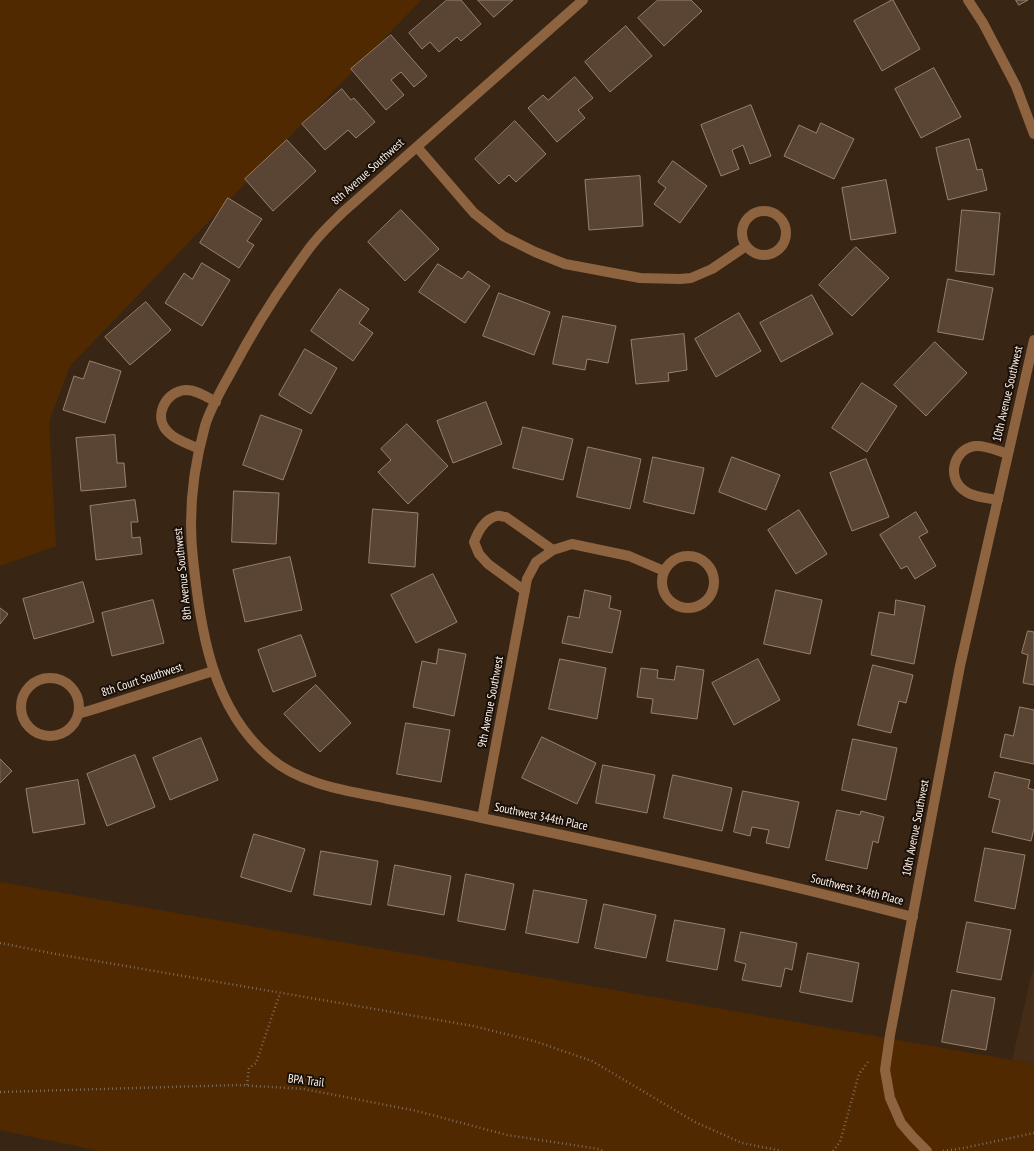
<!DOCTYPE html>
<html>
<head>
<meta charset="utf-8">
<style>
  body { margin:0 }
  canvas { display:block; background:#392514 }
</style>
</head>
<body>
<canvas width="1034" height="1151"></canvas>
<script>
const context = document.querySelector('canvas').getContext('2d');
context.lineJoin = 'round';
function fillPath(path, color) { context.fillStyle = color; context.fill(path, 'evenodd'); }
function strokePath(path, color, width, dash) { context.strokeStyle = color; context.lineWidth = width; context.lineCap = dash ? 'butt' : 'round'; context.setLineDash(dash || []); context.stroke(path); }
function label(font, color, halo, rows, align = 'center') {
  context.font = font + ' "PT Sans Narrow",sans-serif'; context.lineWidth = 4; context.setLineDash([]); context.textBaseline = 'middle'; context.strokeStyle = halo; context.fillStyle = color; for (const [text, x, y, turn = 0] of rows) {
    context.save(); context.translate(x, y); context.rotate((+turn || 0) * Math.PI / 180); context.textAlign = isNaN(turn) ? turn : align; if (halo) context.strokeText(text, 0, 0); context.fillText(text, 0, 0); context.restore();
  }
}
fillPath(new Path2D(`
  M1034 964V1064L1012 1060Z`), '#452c16');
fillPath(new Path2D(`
  M0 0H421L70 366 49 422 56 546 0 566Z
  M0 882 1034 1064V1151H100L0 1130Z`), '#502901');
const building = new Path2D(`
  M447 0H461L481 24 461 41 457 37 439 52 430 42 422 49 409 33Z
  M478 0H513L494 17Z
  M658 0H691L702 11 664 46 638 18Z
  M892 0H893L920 49 882 71 854 21Z
  M1016 0H1028L1019 5Z
  M626 26 652 56 610 92 585 62Z
  M391 35 427 76 414 87 401 72 391 80 404 95 386 110 351 69Z
  M934 68 961 117 921 138 895 89Z
  M575 77 593 98 578 110 585 118 557 142 528 108 543 95 548 100Z
  M342 89 351 100 354 98 375 122 356 138 348 130 325 150 302 124Z
  M751 105 771 156 750 164 743 145 732 150 739 169 721 176 701 125Z
  M515 121 546 154 516 182 509 175 499 184 475 159Z
  M821 123 854 139 834 179 784 156 799 125 816 133Z
  M969 139 977 170 982 169 987 190 948 200 936 148Z
  M287 140 316 171 273 211 245 179Z
  M673 161 707 186 680 223 654 204 666 188 658 182Z
  M640 176 643 226 589 230 585 180Z
  M886 180 896 233 851 240 842 188Z
  M228 198 262 219 247 241 254 245 239 268 200 243Z
  M401 210 439 249 405 281 368 242Z
  M962 210 1000 213 994 275 956 271Z
  M856 247 889 278 852 316 819 285Z
  M202 263 230 280 202 326 165 303 184 273 192 279Z
  M438 264 462 279 468 271 490 286 465 323 419 292Z
  M948 279 993 288 983 340 938 332Z
  M340 289 369 309 359 323 373 333 353 361 311 331Z
  M499 293 550 312 534 355 483 336Z
  M812 295 833 334 781 362 760 323Z
  M146 302 171 330 130 365 105 337Z
  M739 313 761 351 716 377 695 339Z
  M563 316 616 326 608 363 587 359 585 370 553 364Z
  M684 334 687 370 668 373 669 381 636 384 631 340Z
  M935 342 967 373 926 416 894 385Z
  M305 349 337 368 311 414 279 395Z
  M90 361 121 371 105 423 63 410 74 376 83 379Z
  M862 383 897 406 867 452 832 428Z
  M486 402 502 444 453 463 437 421Z
  M261 415 302 430 283 480 243 465Z
  M407 424 448 466 408 504 378 472 391 460 381 449Z
  M523 427 573 439 563 480 513 468Z
  M115 435 117 463H124L126 487 81 491 76 438Z
  M588 447 641 459 630 509 577 497Z
  M653 457 704 468 694 514 644 502Z
  M732 457 780 475 766 510 719 492Z
  M866 459 889 517 852 531 830 473Z
  M234 491 279 493 276 544 232 542Z
  M135 500 138 522H131L132 538 140 537 142 554 96 560 90 506Z
  M373 509 418 513 415 567 369 563Z
  M799 510 827 554 796 574 768 530Z
  M916 512 928 532 919 537 936 566 915 579 907 566 901 569 880 535Z
  M290 557 302 610 245 622 233 570Z
  M433 574 457 622 416 643 391 595Z
  M83 582 94 622 34 639 23 599Z
  M585 590 611 596 609 608 621 611 612 653 562 643 568 616 579 618Z
  M776 590 822 600 810 654 764 644Z
  M153 600 164 643 112 656 102 613Z
  M896 600 925 606 914 664 871 655 879 612 894 615Z
  M0 608 8 614 0 624Z
  M1028 631 1034 632V685L1023 683 1028 655 1022 653Z
  M301 635 316 676 273 692 258 650Z
  M439 649 466 654 454 716 413 707 422 661 436 664Z
  M560 659 606 668 597 719 549 709Z
  M758 659 780 700 734 725 712 683Z
  M873 665 913 675 906 703 899 701 891 733 858 725Z
  M677 666 704 670 697 719 651 713 653 699 637 697 641 668 658 670 657 678 674 680Z
  M316 685 351 723 320 752 284 714Z
  M1020 707 1034 710V764L1000 757 1005 734 1013 736Z
  M406 723 450 730 441 782 397 774Z
  M542 737 596 763 577 804 522 778Z
  M201 738 218 780 170 800 153 758Z
  M853 739 897 748 886 800 842 790Z
  M135 755 155 807 107 826 87 774Z
  M0 759 12 771 0 783Z
  M603 765 655 775 647 813 596 803Z
  M995 772 1030 780 1028 788 1034 790V829L1031 841 992 832 1000 800 989 797Z
  M673 775 732 788 722 831 664 818Z
  M78 780 85 824 33 833 26 789Z
  M743 791 799 802 789 848 766 843 769 830 752 827 750 836 734 832Z
  M837 810 860 815 861 811 884 817 878 843 873 841 867 869 826 860Z
  M254 834 305 849 291 892 241 877Z
  M985 848 1025 855 1015 909 975 901Z
  M321 851 378 861 371 905 314 895Z
  M395 865 451 876 444 915 388 905Z
  M466 874 514 884 505 930 458 921Z
  M534 890 587 900 578 943 526 933Z
  M604 904 656 915 646 958 595 948Z
  M675 920 725 929 717 970 667 961Z
  M967 922 1011 930 1001 980 957 972Z
  M741 932 797 943 792 970 785 968 781 987 742 980 746 964 735 961Z
  M808 953 859 963 852 1002 800 992Z
  M952 990 995 998 986 1050 942 1042Z`);
fillPath(building, '#5a4433');
strokePath(building, '#98806d', 1);
strokePath(new Path2D(`
  M0 943 56 954 473 1026 534 1041 592 1061 695 1122 742 1143 782 1151
  M247 1085 249 1068 256 1063 280 993
  M0 1092 238 1085 304 1089 417 1111 507 1135 599 1149 603 1151
  M833 1151 840 1142 859 1074 868 1062
  M943 1151 964 1148 1034 1133`), '#7e6c5d', 2.5, [1, 3]);
strokePath(new Path2D(`
  M583 0 343 212C334 221 324 230 316 240 308 249 301 260 293 271 270 303 249 338 230 374 221 390 210 409 205 426 193 469 188 515 193 559 201 630 211 707 269 757 301 785 348 791 388 799 420 805 451 811 482 818 572 837 662 856 751 877 805 889 859 903 913 917
  M968 0 983 23 1016 86 1034 134
  M417 147 474 213 503 236 535 252 565 264 640 278 680 279 691 278 712 269 746 246
  M742 233a22 22 0 1 1 44 0a22 22 0 1 1-44 0Z
  M199 449C190 444 177 441 169 433 152 418 165 391 186 390 197 390 207 397 216 402
  M998 500C987 498 973 497 965 491 946 479 953 449 975 446 986 445 998 451 1008 454
  M662 582a26 26 0 1 1 52 0a26 26 0 1 1-52 0Z
  M525 591 488 564 479 554 474 542C478 532 484 519 497 516 499 515 503 517 506 517L553 550
  M21 707a29 29 0 1 1 58 0a29 29 0 1 1-58 0Z
  M78 714 98 708 213 671
  M482 818 527 579 536 562 553 550 572 544 629 556 664 571
  M927 1151 913 1137 901 1123 890 1098 885 1070 890 1035 960 666 1034 340`), '#8e6340', 10);
label('12px', '#fff1e7', '#191009', [
  ["8th Avenue Southwest",368,172,-42],
  ["10th Avenue Southwest",1008,394,-77],
  ["8th Avenue Southwest",183,574,-96],
  ["8th Court Southwest",142,680,-18],
  ["9th Avenue Southwest",491,702,-79],
  ["Southwest 344th Place",541,817,12],
  ["10th Avenue Southwest",916,828,-79],
  ["Southwest 344th Place",857,890,14],
  ["BPA Trail",306,1081,7]
]);
</script>
</body>
</html>
